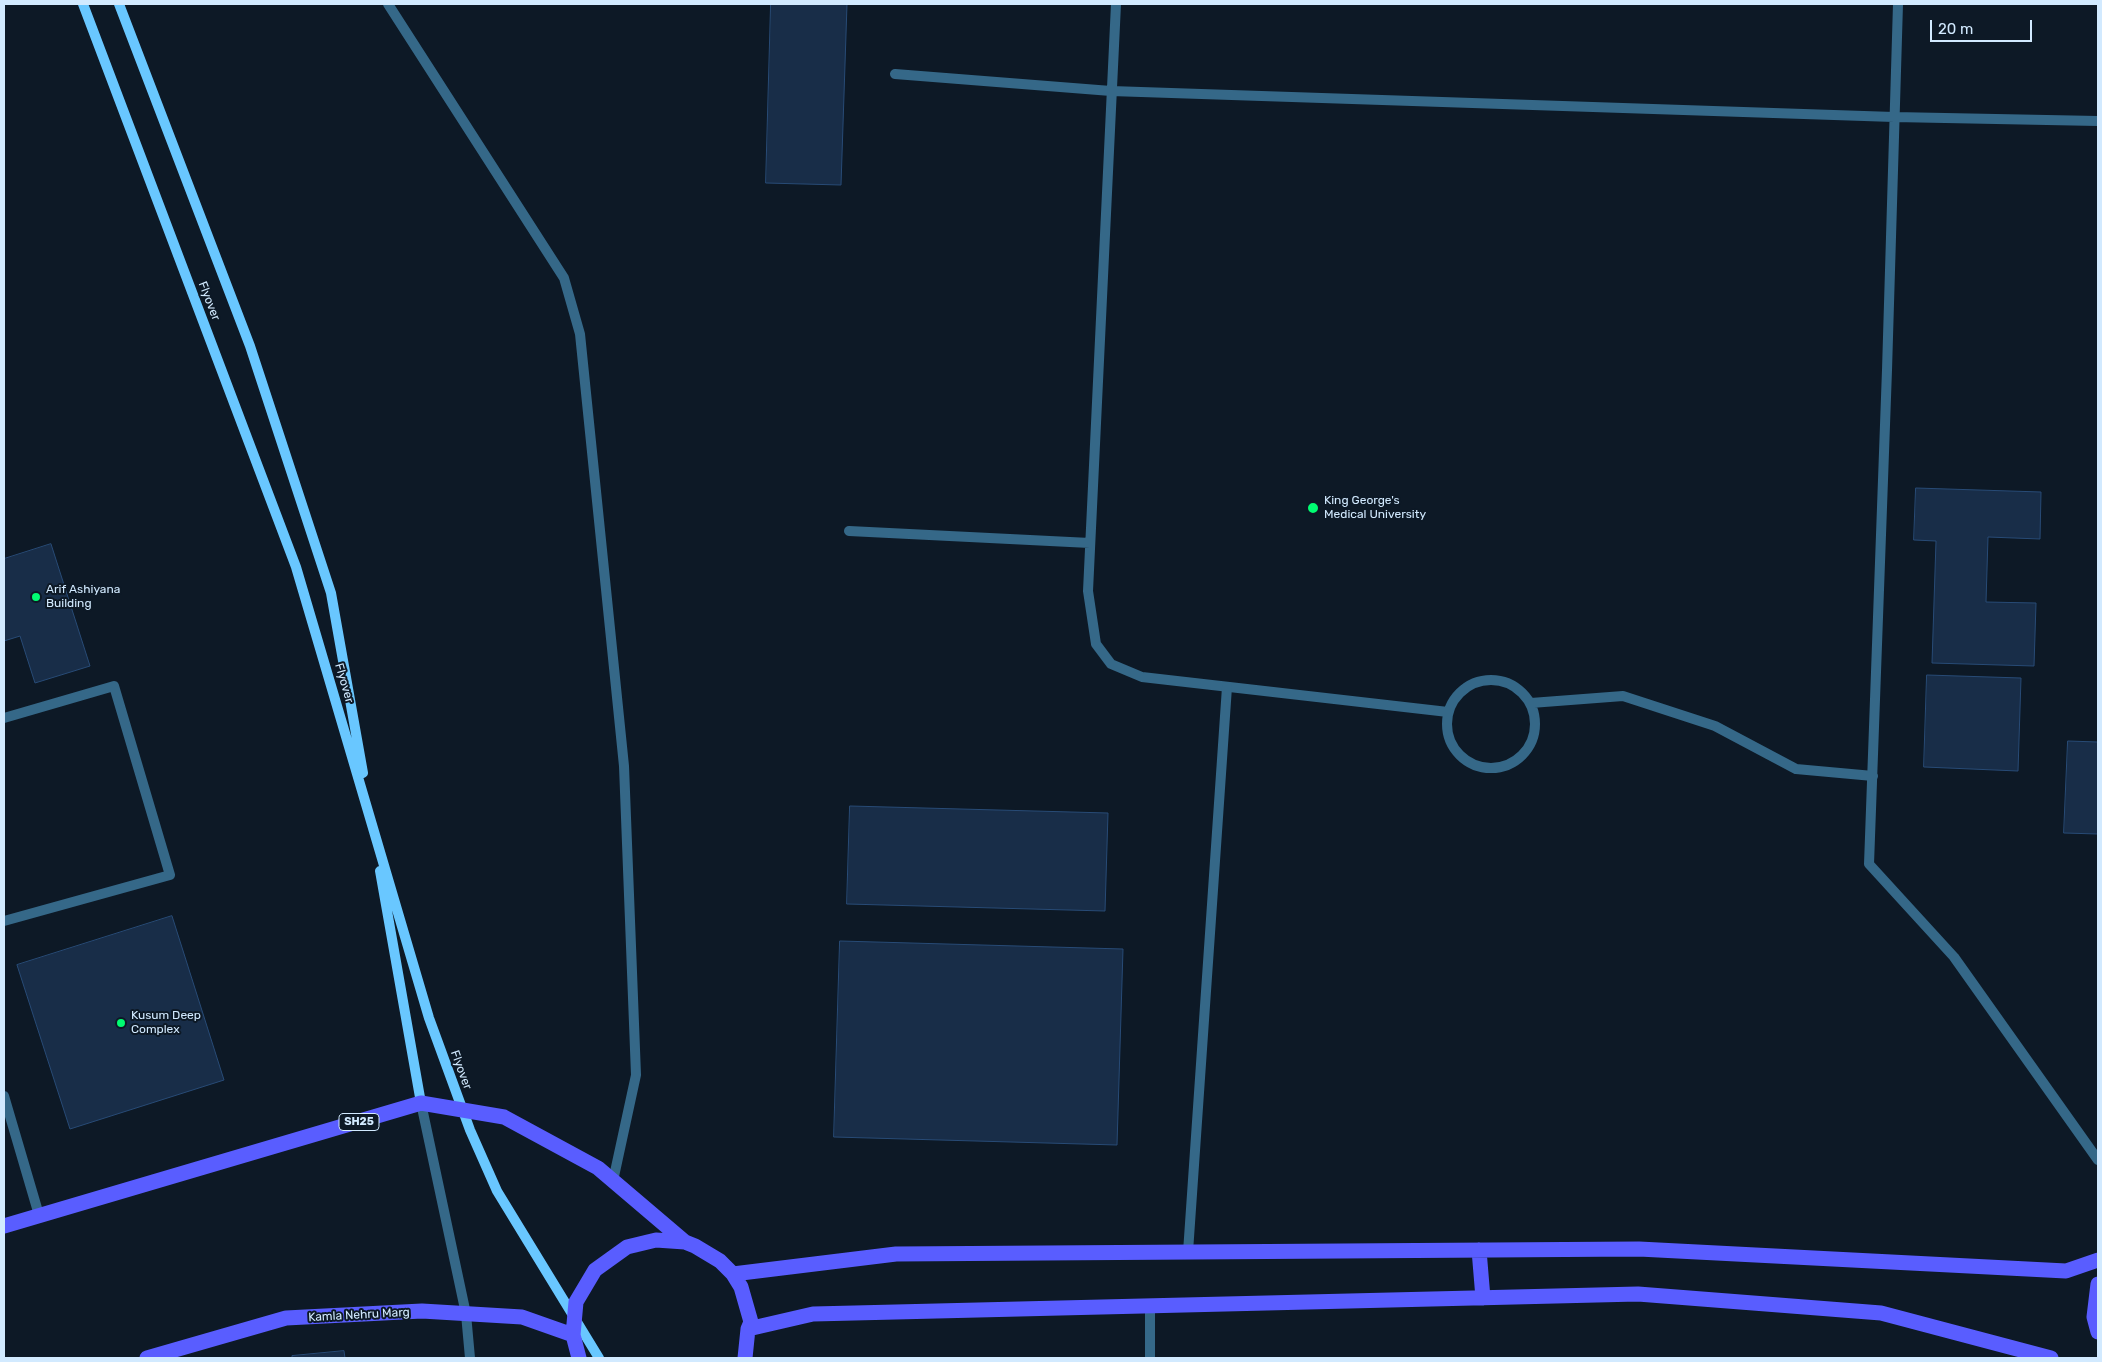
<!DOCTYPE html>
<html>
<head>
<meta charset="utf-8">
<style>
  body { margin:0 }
  #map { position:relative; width:2102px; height:1362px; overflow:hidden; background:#0d1926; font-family:Rubik,sans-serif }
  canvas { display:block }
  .frame { position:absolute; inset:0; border:5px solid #d2eaff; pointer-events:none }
  .scale { position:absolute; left:1930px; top:20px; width:102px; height:22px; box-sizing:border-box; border:2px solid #d2eaff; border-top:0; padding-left:6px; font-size:15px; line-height:18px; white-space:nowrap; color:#d2eaff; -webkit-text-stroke:4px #0d1926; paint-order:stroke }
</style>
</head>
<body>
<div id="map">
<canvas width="2102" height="1362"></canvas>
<div class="frame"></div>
<div class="scale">20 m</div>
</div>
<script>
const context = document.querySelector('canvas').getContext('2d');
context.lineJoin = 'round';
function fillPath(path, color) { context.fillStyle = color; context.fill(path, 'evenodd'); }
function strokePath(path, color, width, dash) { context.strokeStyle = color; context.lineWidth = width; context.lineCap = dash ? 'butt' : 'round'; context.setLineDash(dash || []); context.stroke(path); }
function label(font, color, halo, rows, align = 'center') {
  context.font = font + ' Rubik,sans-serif'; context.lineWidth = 4; context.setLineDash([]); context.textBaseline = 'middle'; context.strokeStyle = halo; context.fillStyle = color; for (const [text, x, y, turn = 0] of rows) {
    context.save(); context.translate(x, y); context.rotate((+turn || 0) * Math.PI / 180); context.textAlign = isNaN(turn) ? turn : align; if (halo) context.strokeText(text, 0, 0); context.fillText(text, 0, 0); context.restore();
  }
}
const building = new Path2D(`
  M771 4H847L841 185 766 183Z
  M1916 488 2041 492 2040 539 1988 537 1986 602 2036 603 2034 666 1932 663 1936 541 1914 540Z
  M51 544 90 666 35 683 20 636 4 641V559Z
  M1927 675 2021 678 2018 771 1924 767Z
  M2068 741 2098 742V834L2064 833Z
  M850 806 1108 813 1105 911 847 904Z
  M172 916 224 1080 70 1129 17 965Z
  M840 941 1123 949 1117 1145 834 1137Z
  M344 1351 345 1358H292V1356Z`);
fillPath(building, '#182d48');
strokePath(building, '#284b76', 1);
strokePath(new Path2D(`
  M1116 4 1088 591 1096 644 1111 664 1142 677 1448 712
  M1898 4 1887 370 1869 864 1954 957 2098 1160
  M895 74 1111 91 1894 117 2098 121
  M849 531 1090 543
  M1447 724a44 44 0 1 1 88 0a44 44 0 1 1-88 0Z
  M1531 703 1623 696 1715 726 1796 769 1873 776
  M4 718 114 686 170 875 4 921
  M4 1096 39 1215
  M421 1103 466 1314 470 1358`), '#356888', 10);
strokePath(new Path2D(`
  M388 4 564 278 580 334 624 766 636 1075 613 1181
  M1188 1252 1227 687
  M1150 1358V1306`), '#356888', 10);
strokePath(new Path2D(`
  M83 4 296 567 429 1018 470 1130 497 1191 599 1358
  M119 4 250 346 331 593 363 773
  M380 871 421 1103`), '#69c7ff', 10);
strokePath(new Path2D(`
  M4 1226 421 1103 504 1117 598 1168 685 1242
  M1479 1250 1483 1298
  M733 1274 896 1254 1639 1249 2066 1271 2098 1260
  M2098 1284 2094 1317 2098 1332
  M748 1329 813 1314 1638 1294 1881 1313 2051 1358
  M147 1358 286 1318 422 1311 522 1317 573 1335
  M579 1358 573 1335 576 1302 595 1270 627 1247 656 1240 685 1242 695 1246 720 1261 733 1274 741 1287 751 1322 748 1329 745 1358`), '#595dff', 15);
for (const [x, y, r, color] of [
  [1313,508,6,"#00fd72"],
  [36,597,5,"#00fd72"],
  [121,1023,5,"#00fd72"]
]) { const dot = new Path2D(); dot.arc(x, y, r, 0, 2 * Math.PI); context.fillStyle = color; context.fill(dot); strokePath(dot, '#0d1926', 2); }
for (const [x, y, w] of [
  [359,1122,40]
]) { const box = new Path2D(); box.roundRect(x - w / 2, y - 8.5, w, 17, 4); context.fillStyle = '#0d1926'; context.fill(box); strokePath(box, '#d2eaff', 1); }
label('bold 11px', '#d2eaff', null, [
  ["SH25",359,1122]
]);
label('12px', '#d2eaff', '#0d1926', [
  ["Flyover",209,301,69],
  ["Flyover",344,683,74],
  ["Flyover",461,1070,70],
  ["Kamla Nehru Marg",359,1315,-3]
]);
label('12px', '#d2eaff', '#0d1926', [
  ["King George's",1324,501],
  ["Medical University",1324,515],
  ["Arif Ashiyana",46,590],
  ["Building",46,604],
  ["Kusum Deep",131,1016],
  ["Complex",131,1030]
], 'left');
</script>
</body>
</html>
